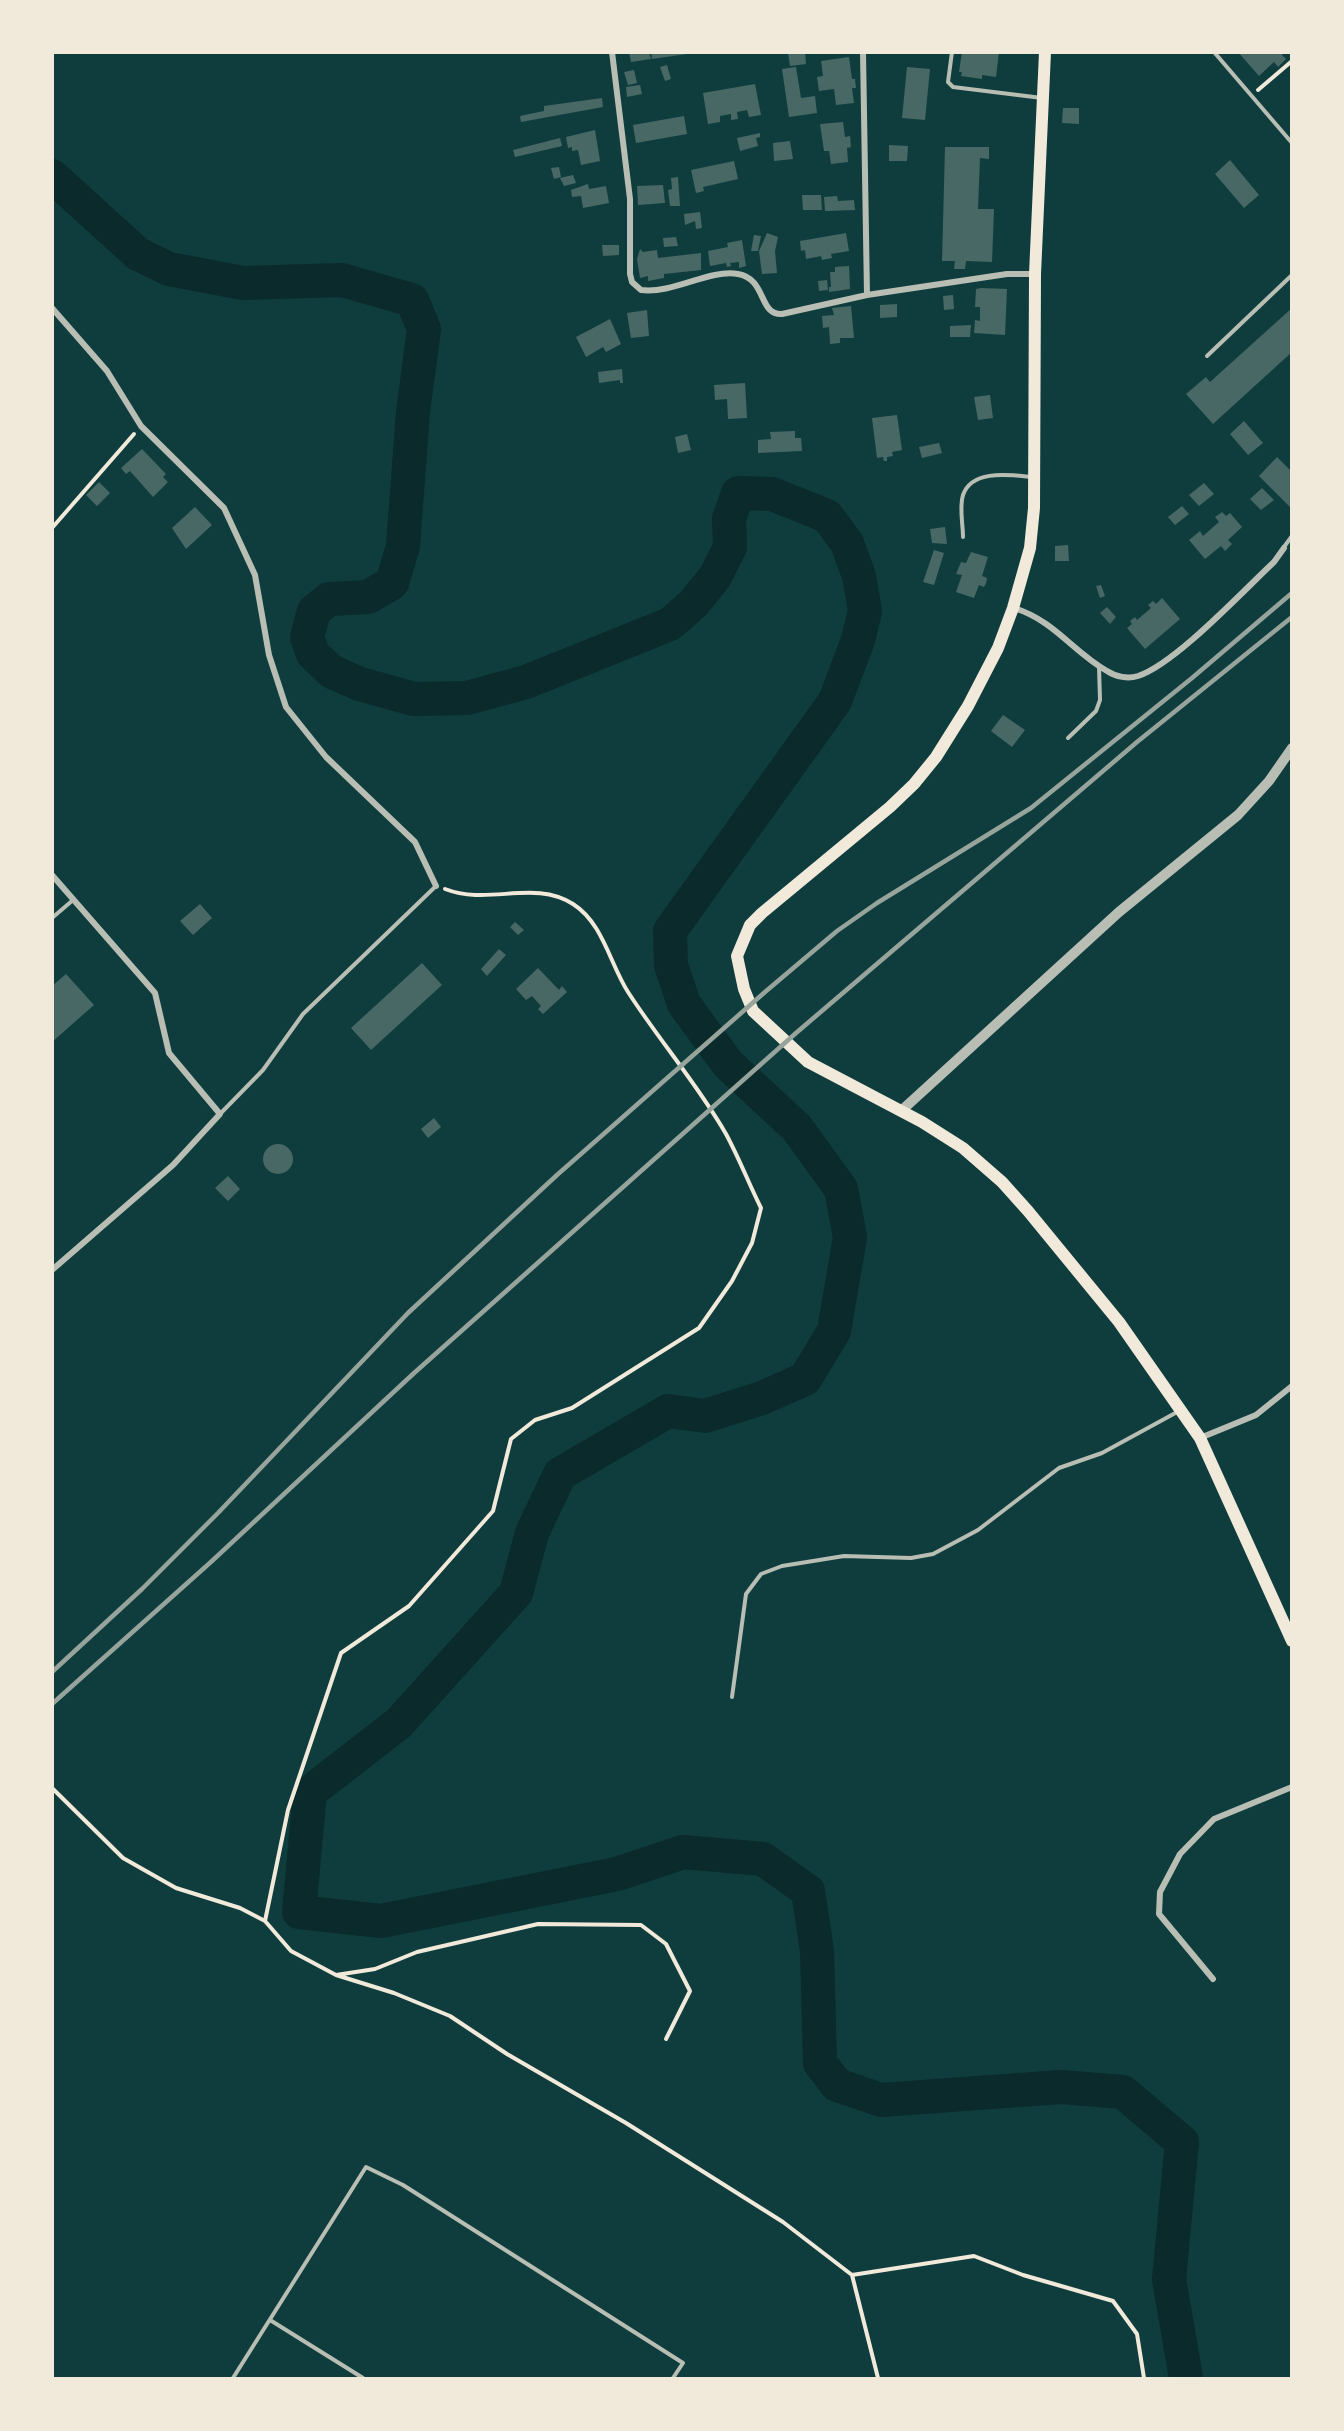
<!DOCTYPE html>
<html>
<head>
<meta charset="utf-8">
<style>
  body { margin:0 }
  #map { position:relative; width:1344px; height:2431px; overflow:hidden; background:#0f3d3e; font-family:"DejaVu Sans",sans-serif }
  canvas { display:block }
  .frame { position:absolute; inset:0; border:54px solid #f1e9da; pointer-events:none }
</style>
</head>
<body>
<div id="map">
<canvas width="1344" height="2431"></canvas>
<div class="frame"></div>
</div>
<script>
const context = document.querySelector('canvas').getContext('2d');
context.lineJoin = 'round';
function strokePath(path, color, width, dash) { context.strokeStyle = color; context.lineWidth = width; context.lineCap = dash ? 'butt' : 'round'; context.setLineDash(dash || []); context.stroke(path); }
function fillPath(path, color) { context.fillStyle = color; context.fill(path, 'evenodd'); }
strokePath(new Path2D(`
  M52 176 138 254 169 269 243 283 342 280 412 300 424 329 413 412 403 546 392 583 368 597 329 599 314 611 307 637 313 654 332 672 360 684 414 699 467 698 526 682 670 624 693 604 715 577 730 547 729 519 738 493 772 494 827 516 847 543 859 576 865 611 858 640 835 701 670 931 671 965 684 1004 728 1064 797 1128 841 1189 850 1237 834 1331 805 1379 762 1398 705 1416 668 1411 560 1474 532 1533 516 1593 399 1723 310 1792 299 1912 381 1921 617 1874 683 1852 763 1859 808 1891 817 1951 820 2063 837 2085 881 2100 1061 2087 1123 2092 1182 2142 1169 2279 1186 2378`), '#0a2a2b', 34);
fillPath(new Path2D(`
  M629 52H649L651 59 631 62Z
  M651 52H686L687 54 652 59Z
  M788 52H805L806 64 790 66Z
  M962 52H999L996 77 982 75V79L961 76 962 72H959Z
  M1238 52H1284L1282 55 1286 59 1278 67 1274 62 1259 76Z
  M849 57 852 79H855L856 88H852L854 103 836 105 834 89 819 91 817 77 823 76 821 61Z
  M667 65 671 79 665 81 660 67Z
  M796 67 801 98 815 96 817 113 789 117 782 69Z
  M907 67 930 69 925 120 902 118Z
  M634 70 637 83 628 85 624 72Z
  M755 84 761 115 749 117 747 110 737 112 738 119 731 120V114L720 116V122L708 124 703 93Z
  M640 85 642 94 627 97 626 87Z
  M602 98 603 107 521 122 520 116 544 111V106Z
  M1063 108H1079V124L1062 123Z
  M684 116 687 134 636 143 633 125Z
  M843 122 845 137 850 136 851 147 847 148 848 162 831 164 829 151H824L820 124Z
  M595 130 600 161 581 165 578 150 572 151V147L568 148 566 137Z
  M760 133V137L756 138 758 146 740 151 737 138Z
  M560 138 562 146 515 157 513 150Z
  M790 141 793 159 774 161 773 143Z
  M889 145 908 146 907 161H889Z
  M945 147H989V159L980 158 978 209H994L992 262 966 261 965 269H954L955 261H942Z
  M1230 160 1259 195 1244 208 1215 174Z
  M734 161 738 179 703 187 704 191 696 193 691 170Z
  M559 167 561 177 554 179 551 168Z
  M573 175 576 183 564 186 560 178Z
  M678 177 680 206H670L668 190 672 189 671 178Z
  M588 184 589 189 606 186 609 203 583 208 581 196 572 197 571 190Z
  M663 185 665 203 638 205 637 186Z
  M802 195H821L822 210H803Z
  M837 196 838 201 854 200 855 210 825 211 824 197Z
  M700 212 702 228 696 229 695 221 685 225 684 214Z
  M767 233 778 237 775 251 777 273 762 274 759 251Z
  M846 233 849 251 831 254 832 258 822 260 821 256 806 259 805 250 801 251 800 241Z
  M754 235 761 236 758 251H751Z
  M676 237 678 246 664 247 663 238Z
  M742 240 746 266 739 268V262L730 263 731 266 727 267 726 263 710 266 708 251 728 247 727 243Z
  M602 245H619V255L603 256Z
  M640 249 643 252 657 250 658 258 701 253V270L664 274V278L648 281V276L640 278 637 259Z
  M849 266 850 289 829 292V287H831L830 272H835V267Z
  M827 280 828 290 819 291 818 281Z
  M981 288 1007 289 1005 335 974 333 975 320 980 321V307H975L976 289Z
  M953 295 954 309 944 310 943 296Z
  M897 304V317L880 318V305Z
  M851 306 854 338H840V343L830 344 829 327 823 328 822 316 834 315 832 308Z
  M1292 308V352L1213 424 1186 394 1206 377 1210 382Z
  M647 310 649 336 631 338 627 313Z
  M610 319 621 344 606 352 603 347 586 357 576 337Z
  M971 325 970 337H950V326Z
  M622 369 623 383H620V380L599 383 598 372Z
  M745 383 747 418 728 419 727 399 715 400 714 385Z
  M990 395 993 418 978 420 974 397Z
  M897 415 902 450 892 452 893 456 887 457V461H884L883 457 877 458 872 418Z
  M1244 421 1263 443 1248 455 1230 434Z
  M795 431V438H801L802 451 758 453V440L771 439 770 432Z
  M687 434 691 450 678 453 675 437Z
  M939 443 942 453 922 458 919 447Z
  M142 449 166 474 163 477 168 482 153 497 130 471 126 474 121 468Z
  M1277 457 1290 470 1292 468V509L1259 476Z
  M99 482 110 493 97 506 86 495Z
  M1204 483 1214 494 1199 506 1189 495Z
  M1262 488 1274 500 1261 510 1250 499Z
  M1182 506 1189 514 1175 525 1168 517Z
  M195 507 212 525 186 549 172 528Z
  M1222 512 1226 516 1230 513 1242 527 1228 540 1232 544 1225 551 1221 546 1205 559 1189 540 1200 531 1203 536 1219 522 1215 517Z
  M945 527 947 544 932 543 930 529Z
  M1068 545 1069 561H1055V546Z
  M934 550 944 553 934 585 923 582Z
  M971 552 988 557 982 576 987 578 986 583 984 587 979 585 974 598 956 592 962 575 956 574 961 562 966 563Z
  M1101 585 1105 596 1100 598 1096 586Z
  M1162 598 1180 619 1145 649 1127 628 1132 624 1130 621 1135 617 1137 620 1151 608 1148 605 1153 601 1156 604Z
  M1107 607 1116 617 1110 624 1100 613Z
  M1003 715 1025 730 1012 747 991 731Z
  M200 904 212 918 193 935 180 921Z
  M515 922 524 930 518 935 510 927Z
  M499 949 506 955 487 976 481 969Z
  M422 963 442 985 371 1050 351 1028Z
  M538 968 559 990 562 986 567 992 543 1014 538 1009 541 1006 532 996 526 1000 516 989Z
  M66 974 94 1005 52 1042V986Z
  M434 1118 441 1127 428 1138 421 1129Z
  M263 1159a15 15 0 1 1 30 0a15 15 0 1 1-30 0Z
  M228 1176 240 1189 228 1201 215 1188Z`), '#486865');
strokePath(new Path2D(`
  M1258 90 1292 61
  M52 528 134 434
  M52 1788 123 1858 176 1888 240 1908 265 1921 288 1810 341 1653 409 1606 493 1511 511 1439 535 1420 572 1408 699 1328 732 1281 752 1243 761 1208C749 1184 739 1158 726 1134 698 1085 659 1040 628 992 610 964 603 923 573 904 534 879 489 906 445 889
  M265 1921 291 1951 336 1975 375 1969 417 1952 538 1924 641 1925 666 1944 690 1991 666 2039
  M336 1975 394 1993 450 2016 507 2054 626 2123 783 2222 852 2275 974 2256 1023 2275 1113 2301 1137 2334 1144 2378
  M852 2275 878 2378`), '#f1e9da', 4);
strokePath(new Path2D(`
  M952 52 948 82 953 87 1042 98
  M1214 52 1292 143
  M1207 356 1292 275
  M963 537C963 524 959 507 963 495 972 469 1010 475 1031 477
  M1284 547 1292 536
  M1068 738 1096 711 1100 700 1099 667
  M52 918 73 900
  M220 1114 263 1070 303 1014 436 886
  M732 1697 746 1594 761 1574 782 1566 844 1556 911 1558 933 1554 978 1530 1059 1468 1102 1453 1179 1411
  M270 2320 363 2378
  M233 2378 366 2167 403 2185 683 2363 673 2378`), '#b8beb3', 4);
strokePath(new Path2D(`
  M612 52 630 199V274L632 282 641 290C674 294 708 269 738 274 767 279 758 315 782 314L867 295 1007 274H1034
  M863 52 867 295
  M52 308 107 371 141 426 224 508 255 575 269 655 286 707 326 757 415 842 436 886
  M1014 608C1055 621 1072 651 1107 671 1116 677 1128 679 1138 676 1175 664 1243 591 1274 562L1284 548
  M52 875 155 993 169 1053 220 1114 173 1165 52 1270
  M1200 1438 1256 1415 1292 1386
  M1213 1979 1159 1914 1160 1892 1180 1854 1214 1819 1292 1787`), '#b8beb3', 6);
strokePath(new Path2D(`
  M901 1111 1119 912 1238 815 1269 781 1292 748`), '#b8beb3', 10);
strokePath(new Path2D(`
  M1045 52 1035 274 1034 508 1030 548 1013 608 998 648 968 706 936 757 914 784 890 807 762 913 750 925 737 956 744 989 753 1011 808 1062 922 1122 963 1148 1002 1182 1028 1211 1119 1322 1200 1438 1292 1641`), '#f1e9da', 12);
strokePath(new Path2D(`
  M52 1672 142 1589 218 1513 408 1313 557 1175 765 992 837 931 877 903 1031 808 1192 678 1292 593
  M52 1704 212 1561 413 1374 796 1033 1137 742 1292 617`), '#97a49c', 4.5);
</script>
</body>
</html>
